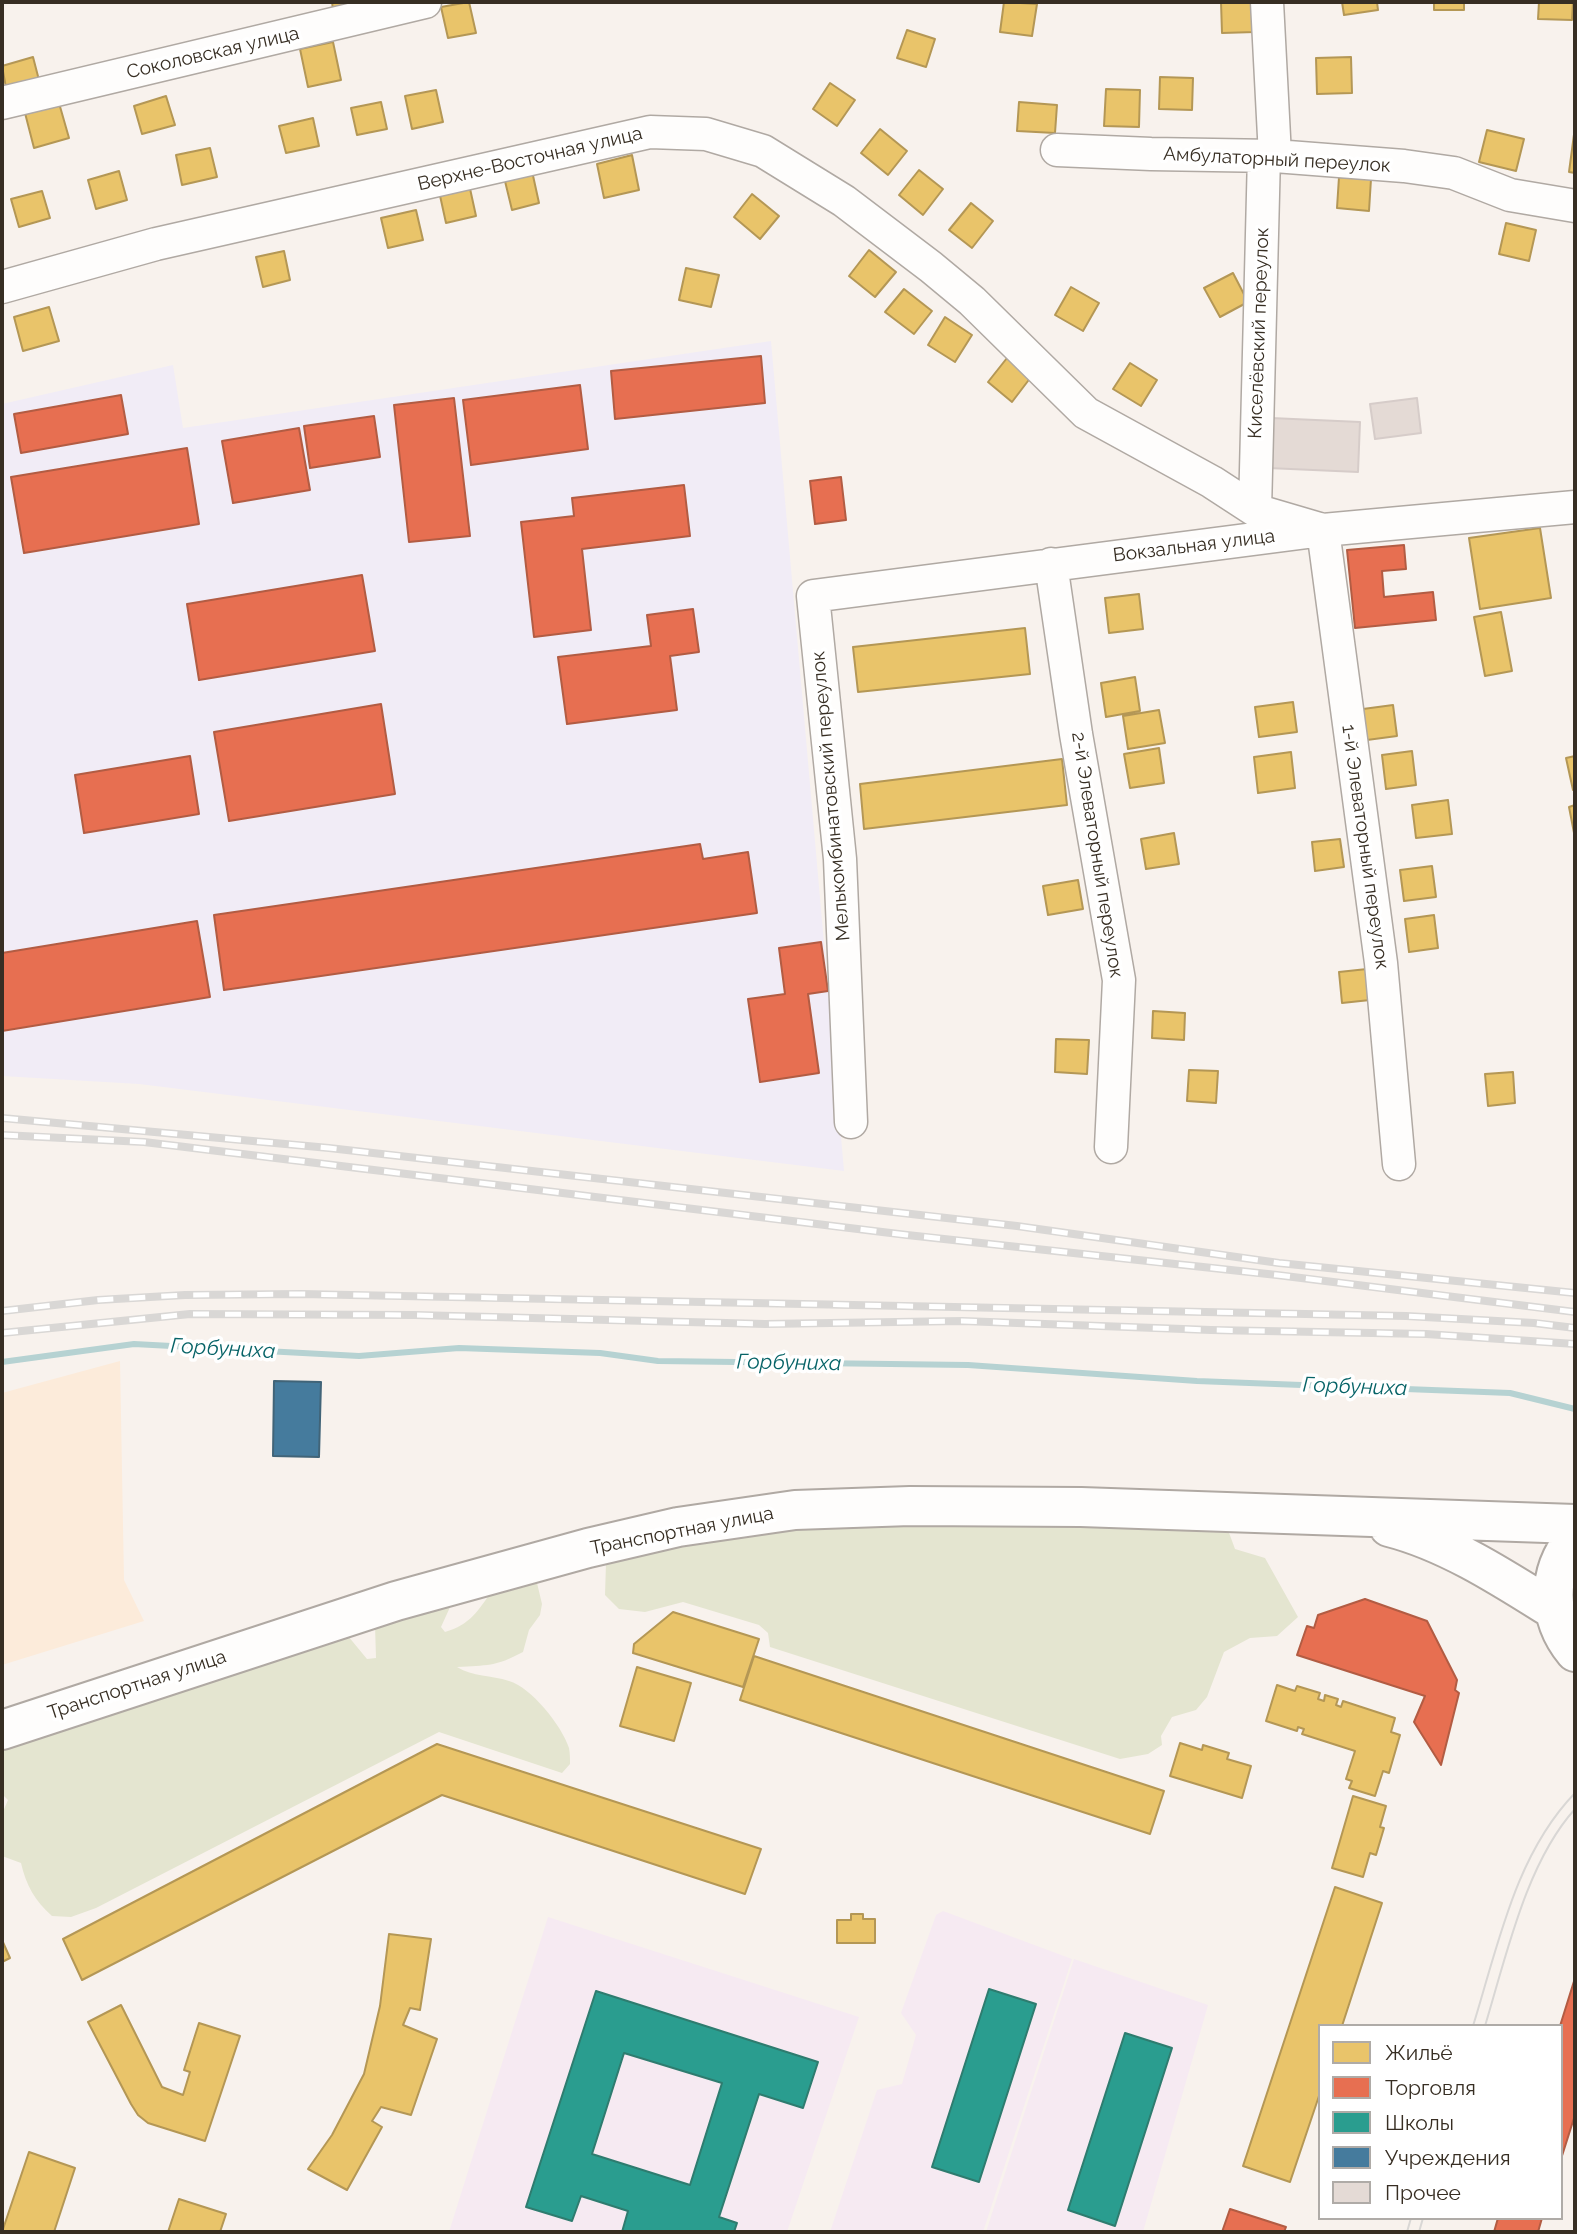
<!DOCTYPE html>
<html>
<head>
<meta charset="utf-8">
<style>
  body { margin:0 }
  #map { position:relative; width:1577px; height:2234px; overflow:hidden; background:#f8f2ed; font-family:Raleway,sans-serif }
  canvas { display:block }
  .frame { position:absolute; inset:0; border:4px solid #372e23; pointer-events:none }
  .legend { position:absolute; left:1318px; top:2024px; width:245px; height:196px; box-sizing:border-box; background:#fff; border:2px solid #afaba7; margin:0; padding:9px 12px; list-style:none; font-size:21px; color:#372e23 }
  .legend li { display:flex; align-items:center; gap:14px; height:35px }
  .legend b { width:35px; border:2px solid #afaba7 }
</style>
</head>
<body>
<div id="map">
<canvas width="1577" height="2234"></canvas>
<div class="frame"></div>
<ul class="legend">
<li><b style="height:19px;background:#e9c46a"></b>Жильё</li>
<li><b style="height:19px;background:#e76f51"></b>Торговля</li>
<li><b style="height:19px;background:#2a9d8f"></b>Школы</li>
<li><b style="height:19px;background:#457b9d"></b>Учреждения</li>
<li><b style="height:19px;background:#e4dad5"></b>Прочее</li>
</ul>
</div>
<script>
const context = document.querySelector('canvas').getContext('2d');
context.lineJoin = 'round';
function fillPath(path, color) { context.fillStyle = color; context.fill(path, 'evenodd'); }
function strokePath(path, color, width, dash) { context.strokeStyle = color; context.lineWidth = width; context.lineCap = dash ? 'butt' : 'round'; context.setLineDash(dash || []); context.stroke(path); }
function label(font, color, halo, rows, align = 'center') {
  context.font = font + ' Raleway,sans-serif'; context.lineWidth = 7; context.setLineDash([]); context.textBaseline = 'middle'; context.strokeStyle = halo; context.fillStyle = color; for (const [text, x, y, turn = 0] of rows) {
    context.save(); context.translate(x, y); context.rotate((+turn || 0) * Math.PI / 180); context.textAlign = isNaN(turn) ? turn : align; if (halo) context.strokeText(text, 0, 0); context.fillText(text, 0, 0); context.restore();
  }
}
fillPath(new Path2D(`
  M771 341 844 1171 139 1084 2 1076V404L173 365 183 428Z`), '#f1ecf6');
fillPath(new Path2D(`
  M120 1361 124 1580 144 1621 2 1665V1393Z`), '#fcebda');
fillPath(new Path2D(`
  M943 1911 1072 1959 983 2232H830L877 2090 902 2084 916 2035 901 2013 936 1915Z
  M548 1917 859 2017 787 2232H449Z
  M1074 1959 1208 2005 1143 2232H986Z`), '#f6eaf2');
fillPath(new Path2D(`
  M806 1525H1217L1228 1530 1235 1549 1265 1558 1298 1617 1277 1636 1250 1638 1224 1652 1207 1697 1196 1710 1172 1717 1161 1736 1162 1745 1148 1754 1120 1759 770 1647 768 1633 759 1625 683 1602 645 1612 619 1609 605 1595 606 1563 631 1553Z
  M518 1583H537L542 1604 540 1615 529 1630 523 1652C495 1667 487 1665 457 1667 473 1677 491 1675 509 1681 531 1687 562 1726 569 1748 570 1753 570 1759 570 1764L562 1773 439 1732 96 1908 71 1917 52 1916C35 1901 26 1885 21 1863L2 1856V1814L8 1800 2 1794V1738L348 1636 367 1659 376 1658 375 1625 451 1605 441 1627 445 1632C470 1625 479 1610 493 1589Z`), '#e4e5d0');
const homes = new Path2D(`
  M332 2H364L333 10Z
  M469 2 476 33 448 38 441 7Z
  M1004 2 1037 4 1032 36 1000 32Z
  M1221 2H1254L1255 32 1222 33Z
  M1342 2H1377L1378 10 1344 15Z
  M1434 2H1464V10H1434Z
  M1539 2H1573L1572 20 1538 19Z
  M907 30 935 39 926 67 897 58Z
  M333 42 341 80 308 87 300 49Z
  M33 57 40 84 7 93 2 66Z
  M1351 57 1352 93 1317 94 1316 58Z
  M1160 77 1193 78 1192 110 1159 109Z
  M830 83 855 100 837 126 813 109Z
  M1106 89 1140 90 1139 127 1104 126Z
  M436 90 443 122 412 129 405 96Z
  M166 96 175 125 142 134 134 106Z
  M381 102 387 129 357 135 351 108Z
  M1019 102 1057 105 1055 133 1017 131Z
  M59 103 69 138 34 148 25 113Z
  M313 118 319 146 286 153 279 126Z
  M1575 127V173L1569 172Z
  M880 129 907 151 888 175 861 153Z
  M1487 130 1524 139 1516 171 1479 162Z
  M210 148 217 177 182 185 176 155Z
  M632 155 639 190 604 198 597 164Z
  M919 170 943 189 923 215 899 195Z
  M119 171 127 200 96 209 88 180Z
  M532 171 539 203 512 210 504 177Z
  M1339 177 1371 179 1369 211 1337 208Z
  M469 184 476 216 446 223 439 191Z
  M42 191 50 218 19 227 11 199Z
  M752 194 779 216 760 239 734 217Z
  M971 203 993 221 972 248 949 230Z
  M416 210 423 240 388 248 381 218Z
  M1506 223 1536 230 1529 261 1499 254Z
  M869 250 896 272 875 297 849 276Z
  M284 251 290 280 263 287 256 257Z
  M686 268 719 275 711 307 679 300Z
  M1233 273 1248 302 1220 317 1204 288Z
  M1071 287 1099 303 1083 331 1055 315Z
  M904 289 932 311 914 334 885 312Z
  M49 307 59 341 23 351 14 317Z
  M945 317 972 335 955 362 928 345Z
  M1007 358 1031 377 1012 402 988 382Z
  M1130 363 1157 380 1141 406 1113 389Z
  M1540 528 1551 598 1480 609 1469 538Z
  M1139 594 1143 629 1109 633 1105 598Z
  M1501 612 1512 671 1485 676 1474 617Z
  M1025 628 1030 674 858 692 853 647Z
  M1135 677 1140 711 1106 717 1101 683Z
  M1293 702 1297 732 1259 737 1255 707Z
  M1393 705 1397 736 1367 740 1363 709Z
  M1159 710 1165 743 1128 749 1123 716Z
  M1159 748 1164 783 1130 788 1124 754Z
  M1412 751 1416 785 1386 789 1382 755Z
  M1291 752 1295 788 1258 793 1254 757Z
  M1575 756V790H1573L1566 758Z
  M1062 759 1067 805 864 829 860 784Z
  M1448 800 1452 834 1416 838 1412 805Z
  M1575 805V838L1569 807Z
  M1174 833 1179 864 1146 869 1141 839Z
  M1340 839 1344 867 1315 871 1312 842Z
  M1432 866 1436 897 1404 901 1400 870Z
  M1078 880 1083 909 1048 915 1043 886Z
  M1434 915 1438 948 1409 952 1405 919Z
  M1367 969 1370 1000 1342 1003 1339 972Z
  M1153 1011 1185 1013 1184 1040 1152 1038Z
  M1056 1039 1089 1040 1087 1074 1055 1072Z
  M1189 1070 1218 1071 1216 1103 1187 1101Z
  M1513 1072 1515 1103 1488 1106 1485 1074Z
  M673 1612 759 1639 743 1687 633 1653 634 1644Z
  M754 1656 1164 1791 1150 1834 740 1700Z
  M637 1667 691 1683 674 1741 620 1726Z
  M1277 1685 1295 1691 1297 1686 1320 1693 1318 1699 1324 1701 1325 1695 1338 1699 1336 1705 1341 1707 1343 1701 1395 1718 1391 1732 1400 1735 1389 1773 1383 1771 1375 1796 1349 1788 1352 1781 1346 1779 1355 1751 1302 1734 1304 1729 1298 1727 1297 1731 1266 1721Z
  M1180 1743 1202 1750 1203 1745 1229 1753 1227 1759 1251 1766 1242 1798 1170 1776Z
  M437 1744 761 1849 745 1894 442 1795 82 1980 63 1939Z
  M1353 1796 1386 1806 1380 1827 1384 1828 1376 1855 1370 1853 1363 1877 1332 1868Z
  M1335 1887 1382 1903 1342 2026H1320V2093L1290 2182 1243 2166Z
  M851 1914H863V1919H875V1943H837V1920H851Z
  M389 1934 431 1939 420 2010 410 2008 403 2025 437 2039 411 2115 381 2107 372 2121 382 2127 347 2190 308 2169 332 2135 364 2074 380 2006Z
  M2 1940 10 1958 2 1962Z
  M121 2005 162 2087 183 2095 190 2072 184 2070 199 2023 240 2036 205 2141 148 2123 138 2115 131 2104 88 2022Z
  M29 2152 75 2168 54 2232H2Z
  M179 2199 226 2214 220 2232H168Z`);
fillPath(homes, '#e9c46a');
strokePath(homes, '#b49755', 2);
const shops = new Path2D(`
  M761 356 765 403 615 419 611 371Z
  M580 385 588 449 471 465 463 400Z
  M121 395 128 434 21 453 14 414Z
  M454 398 470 536 409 542 394 405Z
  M374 416 380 457 310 468 304 426Z
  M299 428 310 490 233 503 222 441Z
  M187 448 199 524 24 553 11 477Z
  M841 477 846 520 815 524 810 481Z
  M684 485 690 536 582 549 591 630 534 637 521 522 574 516 572 498Z
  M1404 545 1406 569 1382 571 1384 597 1433 592 1436 620 1355 628 1347 550Z
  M362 575 375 651 199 680 187 604Z
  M693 609 699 652 670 656 677 710 567 724 558 657 651 646 647 615Z
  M381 704 395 794 229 821 214 732Z
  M190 756 199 814 84 833 75 775Z
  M700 844 703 859 748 852 757 913 224 990 214 915Z
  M197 921 210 997 2 1031V953Z
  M821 942 828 991 808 994 819 1073 760 1082 748 999 785 994 779 948Z
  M1365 1599 1427 1621 1457 1680 1455 1690 1459 1693 1441 1765 1414 1722 1425 1696 1297 1655 1307 1626 1314 1628 1318 1615Z
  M1575 1978V2115L1561 2159 1560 2026Z
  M1230 2209 1286 2227 1284 2232H1222Z
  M1498 2218H1542L1538 2232H1494Z`);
fillPath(shops, '#e76f51');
strokePath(shops, '#b25c43', 2);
const schools = new Path2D(`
  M989 1989 1036 2004 979 2182 932 2167Z
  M596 1991 818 2062 803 2108 759 2094 719 2217 737 2223 734 2232H622L628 2211 581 2196 572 2221 526 2207ZM624 2053 722 2083 690 2185 592 2154Z
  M1125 2033 1172 2048 1115 2226 1068 2210Z`);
fillPath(schools, '#2a9d8f');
strokePath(schools, '#2e7c6f', 2);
const public = new Path2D(`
  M274 1381 321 1382 319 1457 273 1456Z`);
fillPath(public, '#457b9d');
strokePath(public, '#416478', 2);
strokePath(new Path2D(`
  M2 1362 134 1344 359 1356 459 1348 600 1353 658 1361 968 1365 1197 1381 1510 1393 1575 1409`), '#b6d2d2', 6);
const building = new Path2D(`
  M1417 398 1421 433 1375 439 1370 404Z
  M1271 418 1360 422 1358 472 1268 468Z`);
fillPath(building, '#e4dad5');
strokePath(building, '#d6ccc9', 2);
const minor = new Path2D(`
  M1267 2 1275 156
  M2 103 425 2
  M1057 150 1151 154 1275 156 1404 166 1454 173 1510 195 1575 206
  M2 287 156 244 650 132 706 134 763 151 844 201 931 267 972 301 1086 413 1212 482 1255 510 1323 530 1381 963 1399 1164
  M1255 510 1264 155
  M1051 564 1076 734 1119 980 1111 1147
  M851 1122 840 859 813 596 1323 530 1575 507`);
const major = new Path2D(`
  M1389 1527C1448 1542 1503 1578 1554 1610
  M1575 1538C1546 1573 1547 1618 1575 1652
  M2 1730 396 1601 588 1548 678 1527 795 1510 910 1506 1081 1507 1575 1524`);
strokePath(minor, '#b0a9a3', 35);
strokePath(major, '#b0a9a3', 42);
strokePath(minor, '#fefdfc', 32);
strokePath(major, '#fefdfc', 38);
strokePath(new Path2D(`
  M1473 2026C1498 1946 1515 1855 1575 1793
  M1485 2026C1506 1957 1526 1863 1575 1809
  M1407 2232 1411 2218
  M1419 2232 1423 2218`), '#d9d7d5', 2);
const rail = new Path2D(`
  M2 1118 329 1148 1017 1226 1279 1263 1575 1293
  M2 1135 144 1142 907 1235 1277 1275 1575 1312
  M2 1311 98 1300 185 1295 301 1294 1406 1316 1534 1323 1575 1328
  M2 1333 190 1314 415 1315 765 1324 962 1321 1211 1330 1426 1334 1575 1344`);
strokePath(rail, '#d9d7d5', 8);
strokePath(rail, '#fff', 5, [16]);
label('19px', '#372e23', '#fff', [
  ["Соколовская улица",213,53,-13],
  ["Верхне-Восточная улица",530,159,-13],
  ["Амбулаторный переулок",1277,160,3],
  ["Киселёвский переулок",1259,333,-88],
  ["Вокзальная улица",1194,546,-7],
  ["Мелькомбинатовский переулок",831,796,-95],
  ["1-й Элеваторный переулок",1365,847,82],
  ["2-й Элеваторный переулок",1097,855,81],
  ["Транспортная улица",682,1531,-11],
  ["Транспортная улица",137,1685,-18]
]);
label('italic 21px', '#066367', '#fff', [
  ["Горбуниха",223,1349,3],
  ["Горбуниха",789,1363,1],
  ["Горбуниха",1355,1387,2]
]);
</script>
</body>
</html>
